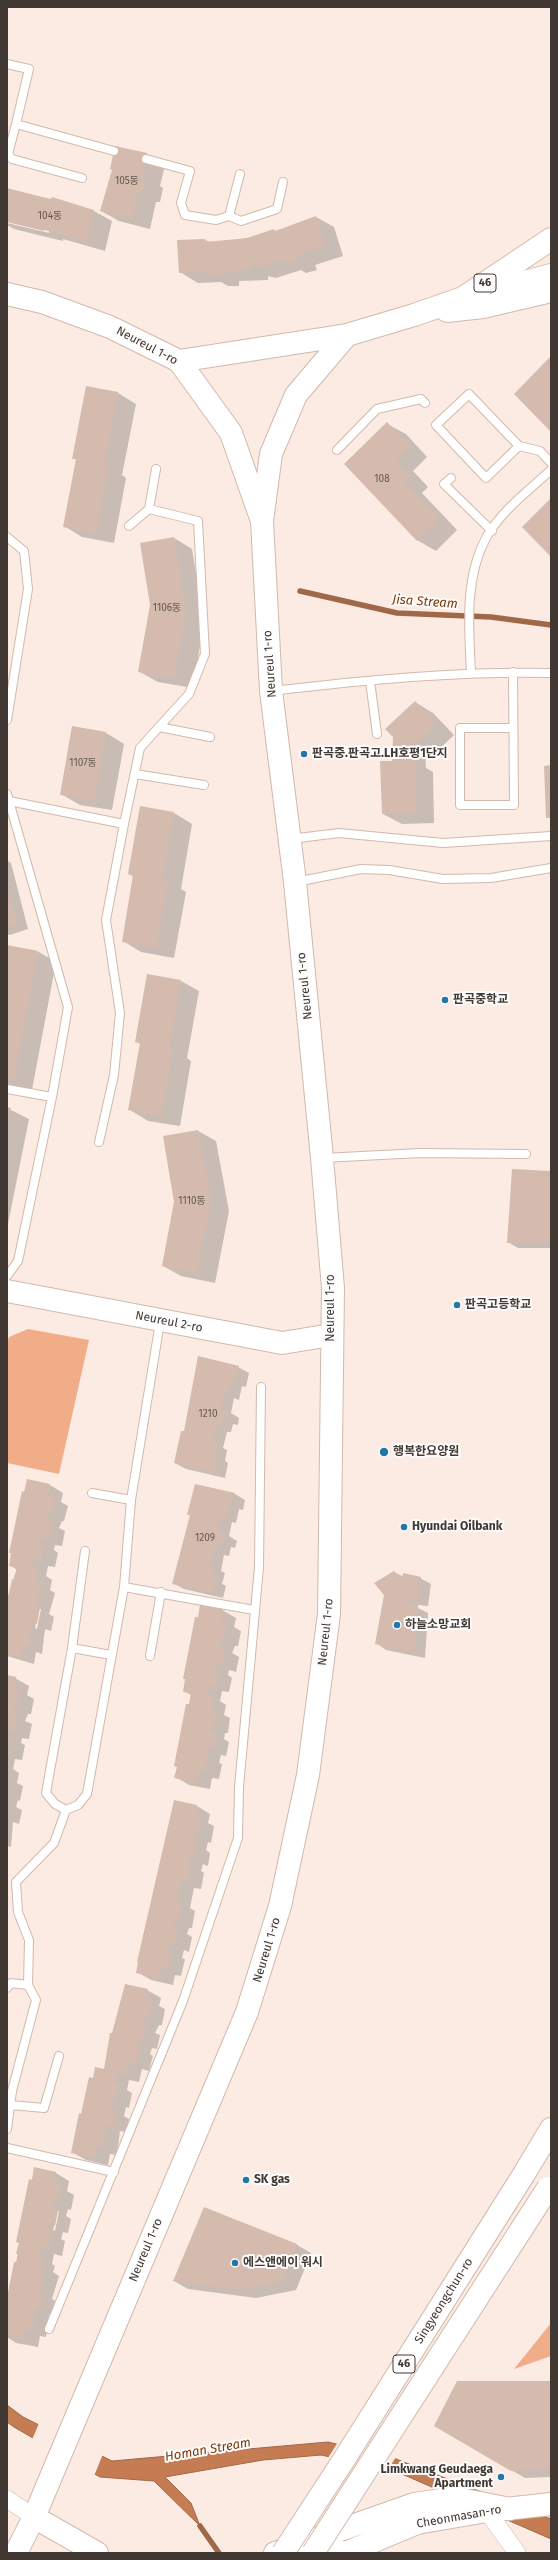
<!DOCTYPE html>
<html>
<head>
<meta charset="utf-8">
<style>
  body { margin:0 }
  #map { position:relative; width:558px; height:2560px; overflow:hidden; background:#fbebe3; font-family:"Fira Sans",sans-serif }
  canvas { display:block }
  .frame { position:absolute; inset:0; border:8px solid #423833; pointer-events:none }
</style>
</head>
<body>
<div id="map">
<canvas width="558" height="2560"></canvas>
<div class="frame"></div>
</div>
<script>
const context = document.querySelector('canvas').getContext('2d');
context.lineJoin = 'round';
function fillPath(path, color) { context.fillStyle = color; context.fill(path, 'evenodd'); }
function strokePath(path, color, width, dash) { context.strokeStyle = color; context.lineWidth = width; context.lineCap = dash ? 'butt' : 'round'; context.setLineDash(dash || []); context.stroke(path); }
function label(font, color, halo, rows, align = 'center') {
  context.font = font + ' "Fira Sans","Noto Sans KR",sans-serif'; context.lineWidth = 4; context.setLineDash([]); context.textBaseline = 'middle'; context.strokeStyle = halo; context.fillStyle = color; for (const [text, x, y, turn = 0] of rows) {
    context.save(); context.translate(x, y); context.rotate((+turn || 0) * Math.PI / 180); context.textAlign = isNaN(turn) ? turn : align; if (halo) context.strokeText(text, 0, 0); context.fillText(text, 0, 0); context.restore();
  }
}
fillPath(new Path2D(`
  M28 1329 89 1340 59 1474 7 1463V1344L9 1337Z
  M551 2323V2356L514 2369Z`), '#f1ad88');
const water = new Path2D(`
  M7 2405 23 2417 112 2461 328 2442 396 2459 551 2519V2539L395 2471 321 2455 263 2460 165 2477 191 2503 200 2526 154 2481 100 2477 14 2427 7 2422Z`);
fillPath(water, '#c67c53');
strokePath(water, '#9e6849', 1);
fillPath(new Path2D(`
  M39 2423 103 2454 94 2476 32 2440Z
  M338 2442 396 2457 387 2471 328 2458Z`), '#fbebe3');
fillPath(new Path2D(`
  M147 154 165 165 160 186 163 188 160 202H156L150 229 119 221 101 211Z
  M7 188 94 211 112 221 105 251 63 239V241L14 229 7 225V223L49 233V231L7 221Z
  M316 217 334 227 343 256 315 265 317 270 306 273 301 270 276 278 268 276V280L239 281V286H228L221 282 198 283 180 272 205 240 210 242 248 239 274 230 277 232Z
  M87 387 118 393 136 404 122 475 126 478 114 543 82 537 64 526 77 460 73 458Z
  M387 424 406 434 427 457 413 471 428 487 422 493 457 530 436 551 417 540 345 464Z
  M174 538 192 549 204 621 193 688 158 682 140 672Z
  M415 702 433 713 454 735 434 754 425 753 426 768 433 772 434 823 402 824 383 814 393 762Z
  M106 733 124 744 112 810 80 805 61 794Z
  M141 807 174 813 192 824 181 889 186 892 174 958 141 952 123 941 134 877 129 874Z
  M7 860 11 863 28 929 10 935 7 934Z
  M7 946 37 951 56 962 32 1090 7 1085Z
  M181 981 199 991 187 1058 191 1061 180 1126 148 1121 130 1110 141 1044 136 1042Z
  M7 1108 29 1119 7 1229Z
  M198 1131 216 1141 229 1211 215 1283 181 1276 163 1266Z
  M551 1172V1248H518L508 1242Z
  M238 1367 249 1373 246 1387 242 1386 239 1400 234 1398 231 1413 239 1418 238 1425 233 1424 231 1432H227L223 1448 227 1450 225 1461 228 1463 225 1478 186 1469 175 1463 185 1433Z
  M50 1485 63 1493 61 1502 68 1506 64 1521H62L59 1528 65 1531 62 1546 55 1545 54 1550 58 1553 55 1567 48 1566 46 1576 52 1580 50 1590 55 1593 49 1614 54 1617 51 1631 45 1629 42 1654 36 1652 34 1664 7 1656V1604L12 1579 15 1580 17 1570 10 1565ZM39 1609H41L37 1629 35 1628Z
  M235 1494 245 1500 243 1510 239 1509 236 1523 232 1522 229 1536 237 1541 235 1548 231 1547 229 1556 224 1555 221 1571 225 1573 222 1584 226 1586 223 1598 184 1589 173 1583 191 1516 189 1514Z
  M394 1572 404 1577 420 1578 431 1584 428 1606 418 1605V1608L428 1613 425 1658 386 1650 376 1643Z
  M222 1610 236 1618 234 1627 241 1631 238 1646H235L232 1653 239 1657 236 1672 229 1670 228 1675 232 1678 229 1692 222 1691 220 1701 226 1705 224 1715 230 1718 228 1733H225L224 1739 229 1742 226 1756 221 1755 219 1763 222 1764 219 1779 212 1778 210 1789 189 1785 176 1777 191 1695 184 1691Z
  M7 1676 15 1678 29 1686 27 1695 34 1699 31 1714H28L25 1721 32 1724 29 1739 22 1738 21 1743 25 1745 22 1760 15 1759 13 1769 19 1773 17 1783 23 1786 20 1801 18 1800 16 1807 22 1810 19 1824 13 1822 11 1847 7 1846Z
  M197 1806 210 1814 208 1823 214 1826 211 1843 208 1842 206 1850 210 1853 208 1866 203 1864 201 1871 204 1873 201 1889 194 1888 190 1908 195 1911 192 1928H189L187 1934 192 1937 189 1952 184 1950 182 1958 185 1959 181 1976 175 1975 173 1985 151 1980 137 1972Z
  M147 1990 161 1998 159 2006 165 2009 162 2025H159L155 2033 160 2035 157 2049 152 2048 150 2054 153 2056 149 2071 142 2069 139 2082 129 2080 127 2090 132 2093 129 2108 126 2107 124 2116 129 2119 126 2132 120 2131 117 2155 110 2154 108 2165 86 2160 72 2152 94 2079 105 2070 113 2034Z
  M56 2173 69 2181 67 2191 74 2195 71 2210 68 2209 66 2216 71 2219 68 2233 63 2232 61 2239 65 2241 62 2256 54 2254 52 2264 55 2266 53 2272 59 2276 52 2299 57 2302 54 2315 49 2314 46 2337 40 2336 38 2347 16 2343 7 2337V2309L32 2181ZM57 2211H59L55 2231 53 2230Z
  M205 2208 297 2245 311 2253 296 2290 256 2298 188 2289 174 2281Z
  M551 2382V2477L525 2478 435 2426Z`), '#0003');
strokePath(new Path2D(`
  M300 591 397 613 491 617 551 625
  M200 2526 219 2553`), '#9e6849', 5.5);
fillPath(new Path2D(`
  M115 146 147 153 142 176 146 177 142 193 138 192 131 219 100 211 112 170 110 169Z
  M7 189 51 199 52 197 94 210 87 242 45 229 44 231 7 222Z
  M316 216 325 246 297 255 299 259 287 263 286 259 257 268 256 265 250 266V270L221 271V276H209V271L179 273 177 240 205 239 206 242 247 238 274 229 275 231Z
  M551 356V432L514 394Z
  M86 386 118 392 104 465 109 466 96 533 63 527 76 459H72Z
  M387 422 410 446 395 460 410 476 404 482 439 519 417 541 344 464Z
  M551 498V557L522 527Z
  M174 537 186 610 174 678 138 672 150 605 140 543Z
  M415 701 437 724 415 744 407 743 408 760H415L416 813 382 814 380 761H392L393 737 385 729Z
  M72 726 106 732 94 800 60 795Z
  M551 765V818H546L544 766Z
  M140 806 174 812 162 879 168 880 156 948 122 942 133 875 128 874Z
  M7 884 17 923 7 927Z
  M7 945 38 951 14 1080 7 1078Z
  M147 974 181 980 169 1048 173 1049 162 1116 128 1110 140 1043 135 1042Z
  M7 1107 11 1108 8 1124H7Z
  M198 1130 211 1200 197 1273 162 1266 174 1202 163 1136Z
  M512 1169 551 1171V1242L507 1243Z
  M198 1356 239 1366 235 1381 231 1380 228 1394 224 1393 220 1409 229 1411 227 1419 223 1418 220 1427 216 1426 213 1442 217 1443 215 1455 218 1456 214 1472 174 1463 181 1431H184Z
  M27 1479 50 1484 47 1496 54 1497 51 1514H48L45 1521 52 1523 48 1539 41 1538 40 1543 44 1544 41 1560 34 1559 32 1569 38 1571 36 1583 42 1584 35 1607 40 1608 37 1624 32 1622 29 1646 23 1645 20 1657 7 1654V1599L17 1568 9 1566 11 1553H9L22 1491 24 1492Z
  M195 1484 235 1493 232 1504 229 1503 226 1517 221 1516 218 1532 227 1534 224 1542 220 1541 218 1550 214 1549 210 1565 214 1566 212 1578 216 1579 212 1593 172 1584 190 1515H187Z
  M394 1571 402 1580 403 1573 421 1577 417 1600H408V1603L418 1606 414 1653 375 1644 384 1595 374 1583Z
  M200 1605 223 1609 221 1621 228 1622 224 1639H221L218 1646 225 1648 222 1665 215 1663 214 1668 219 1669 215 1685 209 1684 207 1695 213 1696 211 1708 217 1710 214 1726H211L210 1732 216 1734 213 1749 207 1748 206 1755H208L205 1772 199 1771 196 1782 174 1778 177 1767 174 1766 186 1704H189L191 1693 183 1692 185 1679H183L195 1617H198Z
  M7 1675 16 1677 14 1689 20 1690 17 1707 14 1706 11 1714 18 1716 15 1732 7 1731Z
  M7 1736H11L8 1755H7Z
  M174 1800 197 1805 195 1816 201 1817 197 1836 194 1835 192 1843 197 1844 194 1858 189 1857 188 1863 191 1864 187 1882 181 1881 176 1901 182 1903 178 1921 175 1920 173 1927 179 1928 175 1944 170 1943 169 1950 172 1951 168 1969 162 1967 159 1978 136 1973 138 1962H137Z
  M125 1984 148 1989 145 1999 152 2001 148 2018H145L141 2025 147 2027 143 2042 138 2041 137 2046 140 2047 136 2063 128 2062 125 2075 116 2073 113 2083 119 2085 115 2101 112 2100 110 2109 116 2111 113 2125 107 2124 103 2148 97 2146 94 2158 71 2153 79 2113 81 2114 89 2077 93 2078 95 2067 104 2069 110 2033H112Z
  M34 2167 56 2172 54 2184 61 2186 58 2203 54 2202 52 2209 58 2210 55 2226 49 2225 48 2231 52 2232 48 2249 40 2247 39 2256 42 2257 40 2266 46 2267 39 2292 44 2293 40 2308 35 2307 33 2330 26 2329 24 2340 7 2336V2298L14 2262H17L18 2254H16L19 2243 16 2242 29 2179 32 2180Z
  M204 2207 297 2244 282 2282 242 2290 173 2281Z
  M457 2381H551V2469L511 2471 434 2426Z`), '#d4bbae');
const lane = new Path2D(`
  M7 64 29 69 16 124
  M146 159 190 171 181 203 185 215 216 220 229 216 240 174
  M82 178 12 159 8 154 16 124 114 151
  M229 216 241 221 277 209 283 182
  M519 446 486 478 436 425 469 394 519 446 540 451 551 463
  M337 450 377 409 421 399 425 403
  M451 478 444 484 492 531
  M129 526 149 509 156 469
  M7 537 24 551 28 589 7 720
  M471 673C469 629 464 579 486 538 501 511 529 490 551 470
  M370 681 377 734
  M272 691C364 680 458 671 551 673
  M159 727 210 737
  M513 728H460V805H514L513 672
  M135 774 204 785
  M7 794 68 1007 52 1097 18 1261 7 1276
  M9 801 124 824 140 748 189 694 205 654 198 521 149 509
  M290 839 339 833 443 843 551 836
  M296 882 361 869 389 870 443 879 491 878 551 868
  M7 1089 52 1097
  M99 1142 114 1075 120 1013 106 920 124 824
  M323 1158 420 1153 526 1154
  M92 1493 131 1500
  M124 1587 254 1610
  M72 1648 111 1655
  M150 1656 161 1592
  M66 1810 55 1804 46 1793 72 1648 85 1551
  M7 1988 11 1983 28 1985
  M11 2105 44 2108 59 2056
  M7 2129 12 2091 36 2000 28 1985 29 1940 18 1912 16 1882 54 1843 66 1810 78 1805 87 1794 124 1587 131 1500 160 1322
  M7 2148 114 2172
  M49 2329 183 2001 238 1838 239 1787 259 1567 261 1387`);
const street = new Path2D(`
  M7 2499 34 2517
  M487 2511 517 2553
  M319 2553C329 2548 340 2547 350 2553`);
const secondary = new Path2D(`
  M7 294 42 302 110 327 179 361 231 433 262 521 271 691 295 882 322 1158 333 1288 329 1614 308 1775 280 1906 247 2012 34 2517 16 2553
  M7 1291 282 1343 331 1335
  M34 2517 97 2553
  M348 2552 417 2523 487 2511 551 2504
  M275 2553 414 2504 455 2498 510 2509`);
const highway = new Path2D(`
  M502 288 551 275
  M447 311 483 307 551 291
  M179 361 347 335 414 315 463 298 551 239
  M262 521 271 454 296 395 347 335
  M524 2174 551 2129`);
strokePath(lane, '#d2b9ac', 10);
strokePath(street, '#d2b9ac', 18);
strokePath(secondary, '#d2b9ac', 24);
strokePath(highway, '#d2b9ac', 24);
strokePath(lane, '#fff', 8);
strokePath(street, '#fff', 17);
strokePath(secondary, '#fff', 22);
strokePath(highway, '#fff', 22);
const highwayBridge = new Path2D(`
  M283 2553 343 2461 524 2174
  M313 2553 548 2188`);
strokePath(highwayBridge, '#d2b9ac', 24, []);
strokePath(highwayBridge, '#fff', 22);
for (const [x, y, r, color] of [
  [304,754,4,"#2277a7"],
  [445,1000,4,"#2277a7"],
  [457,1305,4,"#2277a7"],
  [384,1452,5,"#2277a7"],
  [404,1527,4,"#2277a7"],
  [397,1625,4,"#2277a7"],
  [246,2180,4,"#2277a7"],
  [235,2263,4,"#2277a7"],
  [501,2477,4,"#2277a7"]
]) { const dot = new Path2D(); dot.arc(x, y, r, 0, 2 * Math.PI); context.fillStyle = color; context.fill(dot); strokePath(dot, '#fcfcfc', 1.5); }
label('10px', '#665952', null, [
  ["105동",127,181],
  ["104동",50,216],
  ["108",382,479],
  ["1106동",167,608],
  ["1107동",83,763],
  ["1110동",192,1201],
  ["1210",208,1414],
  ["1209",205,1538]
]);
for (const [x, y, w] of [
  [485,283,22],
  [404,2364,22]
]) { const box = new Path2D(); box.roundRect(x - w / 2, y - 9, w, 18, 3); context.fillStyle = '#fcfcfc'; context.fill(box); strokePath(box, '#423833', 1); }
label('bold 11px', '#423833', null, [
  ["46",485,283],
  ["46",404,2364]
]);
label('12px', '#423833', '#fcfcfc', [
  ["Neureul 1-ro",147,346,28],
  ["Neureul 1-ro",270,664,-94],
  ["Neureul 1-ro",305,986,-96],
  ["Neureul 1-ro",331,1308,-90],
  ["Neureul 2-ro",169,1322,11],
  ["Neureul 1-ro",326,1632,-84],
  ["Neureul 1-ro",267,1950,-73],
  ["Neureul 1-ro",146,2250,-67],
  ["Singyeongchun-ro",444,2301,-58],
  ["Cheonmasan-ro",459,2517,-10]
]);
label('bold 12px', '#423833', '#fcfcfc', [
  ["판곡중.판곡고.LH호평1단지",312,754],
  ["판곡중학교",453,1000],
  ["판곡고등학교",465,1305],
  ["행복한요양원",393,1452],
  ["Hyundai Oilbank",412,1527],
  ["하늘소망교회",405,1625],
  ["SK gas",254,2180],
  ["에스앤에이 워시",243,2263],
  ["Limkwang Geudaega",493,2470,"right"],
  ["Apartment",493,2484,"right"]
], 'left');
label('italic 13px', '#7e3906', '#fcfcfc', [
  ["Jisa Stream",425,602,4],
  ["Homan Stream",208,2450,-10]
]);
</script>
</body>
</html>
